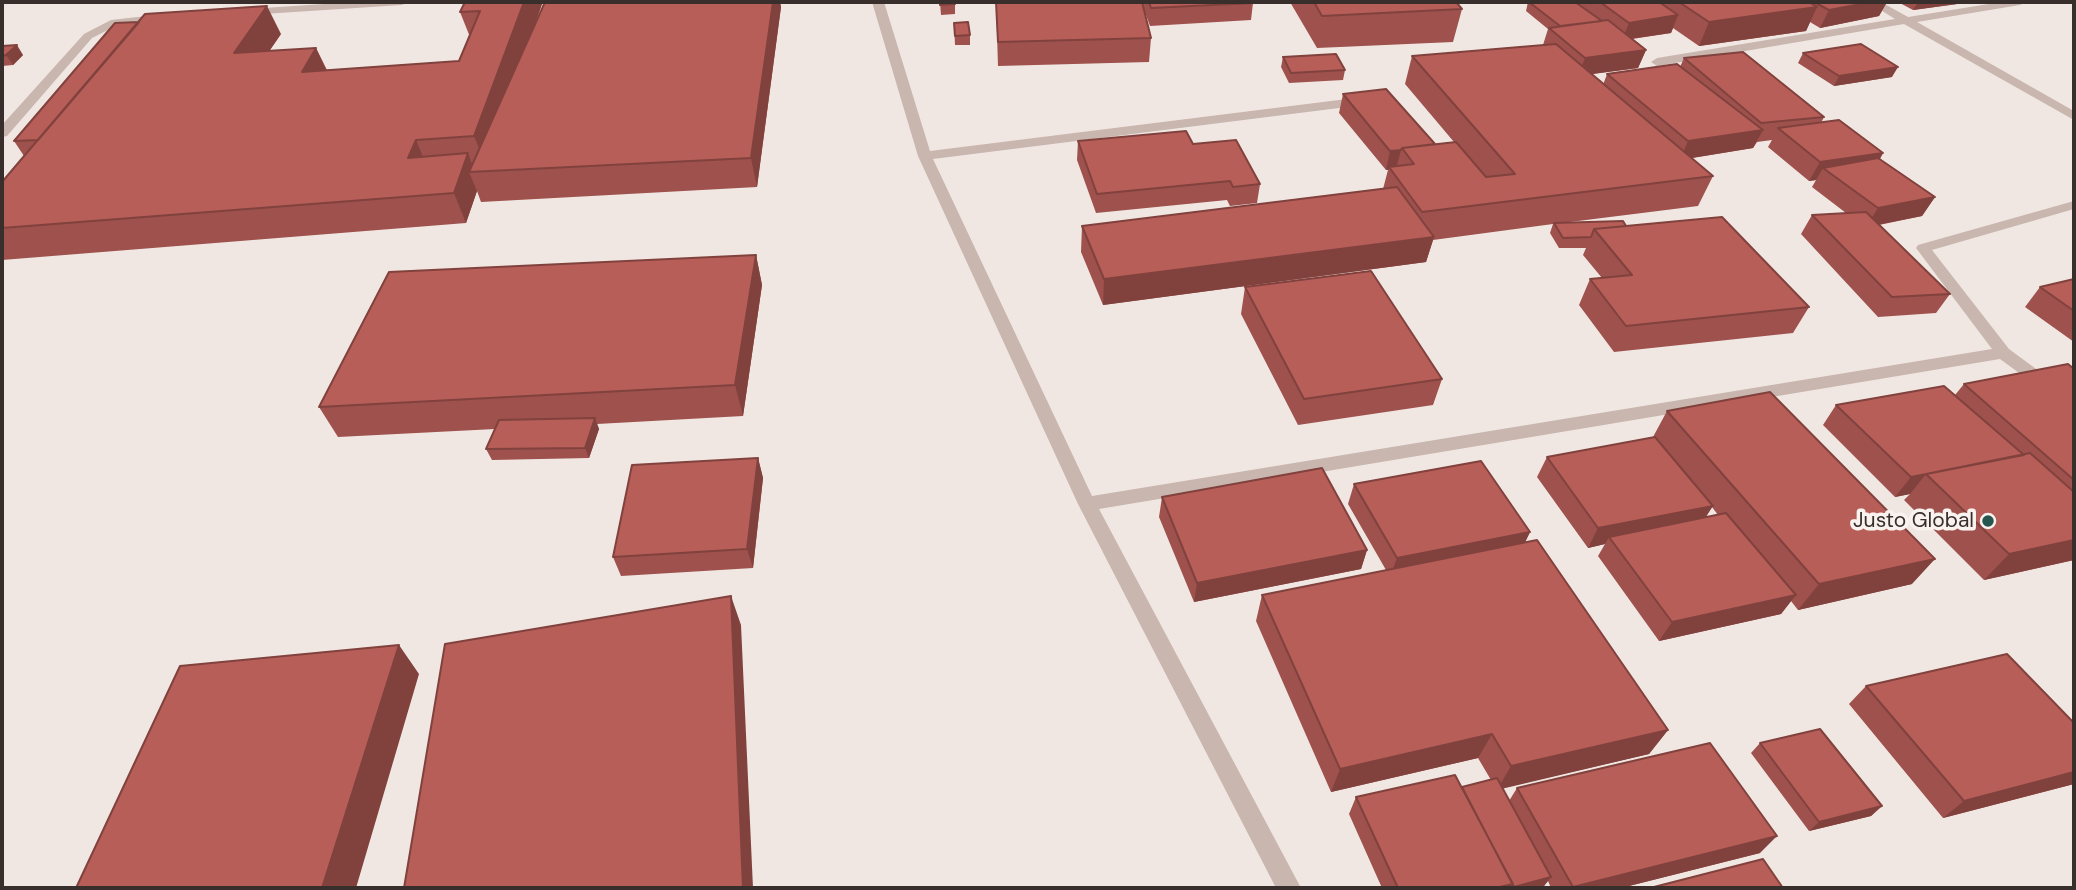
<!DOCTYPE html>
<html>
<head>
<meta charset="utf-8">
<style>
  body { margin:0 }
  #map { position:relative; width:2076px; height:890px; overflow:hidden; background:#f1e7e2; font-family:"DM Sans",sans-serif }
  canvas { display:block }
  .frame { position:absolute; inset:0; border:4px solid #382e2c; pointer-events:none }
</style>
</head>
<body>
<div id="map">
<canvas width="2076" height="890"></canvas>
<div class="frame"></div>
</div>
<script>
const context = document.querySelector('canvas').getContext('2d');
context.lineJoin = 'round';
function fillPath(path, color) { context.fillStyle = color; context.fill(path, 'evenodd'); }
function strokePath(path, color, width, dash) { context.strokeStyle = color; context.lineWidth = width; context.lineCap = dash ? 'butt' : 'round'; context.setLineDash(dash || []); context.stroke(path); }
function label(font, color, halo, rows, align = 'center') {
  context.font = font + ' "DM Sans",sans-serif'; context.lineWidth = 7; context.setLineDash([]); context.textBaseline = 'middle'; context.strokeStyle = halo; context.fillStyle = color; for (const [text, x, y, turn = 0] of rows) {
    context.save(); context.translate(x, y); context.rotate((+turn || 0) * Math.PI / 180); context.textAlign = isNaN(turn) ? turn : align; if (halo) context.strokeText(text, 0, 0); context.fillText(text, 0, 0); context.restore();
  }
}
fillPath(new Path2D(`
  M355 2H408L402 5 248 15 242 12 248 9Z
  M872 2H884L930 151 1363 97 1369 101 1363 105 933 159 1092 496 1992 349 1916 248 1918 245 2074 201V209L1932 250 2009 349 2074 397V411L2068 409 2000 359 1099 509 1301 888H1276L1078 504 918 156Z
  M1868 2H1881L1908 17 2001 2H2025L2020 5 1917 22 2074 111V120L1904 24 1657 66 1651 62 1657 58 1895 19Z
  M164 14 170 17 168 19 118 25 92 38 7 136 2 137V125L84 34 111 20Z`), '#c8b6af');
fillPath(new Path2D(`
  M465 2H541L542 4 533 29 545 2H780L781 7 757 187 481 202 477 191 466 223 2 260V182L24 156 14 141 281 34 269 51 316 48 327 70 459 61 470 37 460 12Z
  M940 2H955V14L941 15Z
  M996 2H1252L1253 3 1251 20 1150 26 1145 12 1151 38 1149 62 998 66Z
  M1290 2H1456L1462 9 1453 42 1317 48Z
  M1528 2H1887L1879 16 1820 28 1810 22 1806 31 1699 46 1673 28 1671 33 1632 39 1646 50 1638 68 1591 74 1603 85 1607 74 1680 67 1684 58 1824 117 1821 123 1883 153 1880 159 1935 197 1922 216 1879 225 1950 294 1936 313 1878 317 1801 234 1812 215 1846 213 1812 187 1816 180 1809 181 1768 147 1772 140 1757 142 1753 148 1691 158 1713 176 1698 206 1570 222 1626 226 1809 307 1793 333 1614 352 1579 305 1590 279 1602 278 1583 255 1586 248H1559L1550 233 1553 224 1433 240 1426 262 1103 305 1081 252 1082 226 1383 189 1388 170H1386L1339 113 1343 94 1435 144 1454 142 1405 84 1412 56 1543 45 1548 29 1526 11Z
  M1898 2H1972L1913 10Z
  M954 23 970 35V45H955Z
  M2 46 23 55 13 65 2 66Z
  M1803 53 1892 77 1834 86 1798 63Z
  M1283 57 1345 70 1343 80 1289 83 1281 67Z
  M1078 141 1193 144 1260 184 1257 203 1230 206 1227 200 1096 213 1077 160Z
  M756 255 762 285 743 416 597 424 599 429 589 458 492 460 486 449 495 429 338 437 319 407Z
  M2074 279V342L2025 307 2040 287Z
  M1245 287 1442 379 1433 405 1298 425 1241 314Z
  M2074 369V560L1984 580 1904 500 1910 494 1895 497 1823 425 1836 405 1955 395 1964 384Z
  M1667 411 1912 584 1798 610 1791 601 1781 614 1659 641 1598 556 1605 544 1588 548 1537 477 1547 457 1653 437ZM1712 507 1718 515 1706 517Z
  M758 458 763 478 753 568 621 576 613 557Z
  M1354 484 1530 532 1525 542 1668 730 1649 754 1502 788 1509 801 1517 788 1760 853 1621 888H1551L1548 881 1544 886 1536 888H1382L1349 814 1356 797 1462 787 1491 780 1478 758 1331 792 1256 621 1262 595 1386 570 1348 504Z
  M1162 497 1367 550 1361 569 1194 602 1159 517Z
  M1866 686 2074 723V784L1943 818 1849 704Z
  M1760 743 1882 806 1871 816 1809 831 1751 753Z`), '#9e514d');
fillPath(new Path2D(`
  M524 2H541L542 4 486 165 474 136Z
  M773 2H780L781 7 757 187 751 158Z
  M1872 2H1887L1879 16 1820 28 1829 10Z
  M1918 2H1972L1913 10Z
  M267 6 281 34 249 81 234 53Z
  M1817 7 1806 31 1699 46 1709 22Z
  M1678 15 1671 33 1622 40 1629 23Z
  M17 45 23 55 13 65 6 55Z
  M316 48 329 76 302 72Z
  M1646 50 1638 68 1578 76 1585 58Z
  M1898 67 1892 77 1834 86 1839 76Z
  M1763 130 1753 148 1680 160 1688 141Z
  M416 140 428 169 408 158Z
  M1401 150 1396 169 1389 167 1388 170H1386L1390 151Z
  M468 153 475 172H469L477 191 466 223 454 193Z
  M1883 153 1871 172 1823 168 1816 180 1809 181 1820 162Z
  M1935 197 1922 216 1866 227 1878 208Z
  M1434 237 1426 262 1103 305 1104 279Z
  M756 255 762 285 743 416 735 385Z
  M595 418 599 429 589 458 585 448Z
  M758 458 763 478 753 568 747 549Z
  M1926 474 1910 494 1895 497 1911 477Z
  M1713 506 1700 525 1609 537 1605 544 1588 548 1598 528Z
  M1530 532 1521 551 1390 577 1397 558Z
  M2074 540V560L1984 580 2009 554Z
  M1367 550 1361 569 1194 602 1197 583Z
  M1935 559 1912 584 1798 610 1819 584Z
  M1796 595 1781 614 1659 641 1672 622Z
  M731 596 741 625 753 888H743Z
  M399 645 419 674 356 888H322Z
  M1668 730 1649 754 1497 790 1511 766Z
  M1492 734 1478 758 1331 792 1340 769Z
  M2074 772V784L1943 818 1964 801Z
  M1882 806 1871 816 1809 831 1819 822Z
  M1777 836 1760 853 1621 888H1572Z
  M1551 877 1544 886 1536 888H1513L1514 887Z
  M1513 884 1510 888H1495Z`), '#81423e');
const building = new Path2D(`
  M465 2H524L474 136 416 140 408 158 468 153 454 193 2 228V182L145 14 267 6 234 53 316 48 302 72 459 61 480 11 460 12Z
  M545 2H773L751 158 469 172Z
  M940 2H955V4L940 5Z
  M996 2H1142L1151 38 998 42Z
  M1149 2H1252L1253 3 1151 8Z
  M1314 2H1456L1462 9 1322 16Z
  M1529 2H1575L1602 21 1560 26Z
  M1600 2H1659L1678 15 1629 23Z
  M1679 2H1809L1817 7 1709 22Z
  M1814 2H1872L1829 10Z
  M1608 20 1646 50 1585 58 1549 28Z
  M139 22 38 140 14 141 115 23Z
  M968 22 970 35 955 36 954 23Z
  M1556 44 1713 176 1422 212 1389 167 1414 164 1402 148 1456 142 1486 177 1515 174 1412 56Z
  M1861 44 1898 67 1839 76 1803 53Z
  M17 45 6 55 2 56V46Z
  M1743 52 1824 117 1761 123 1684 58Z
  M1336 54 1345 70 1291 73 1283 57Z
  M1677 64 1763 130 1688 141 1607 74Z
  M1386 89 1435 144 1402 148 1401 150 1390 151 1343 94Z
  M1839 120 1883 153 1820 162 1778 128Z
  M1186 131 1193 144 1236 140 1260 184 1233 187 1230 181 1097 194 1078 141Z
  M1878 158 1935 197 1878 208 1823 168Z
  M1397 187 1434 237 1104 279 1082 226Z
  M1866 212 1950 294 1892 297 1812 215Z
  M1722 217 1809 307 1626 326 1590 279 1632 275 1594 229Z
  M1623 221 1626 226 1594 229 1591 237 1563 238 1554 223Z
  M756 255 735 385 319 407 389 272Z
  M1371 271 1442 379 1304 399 1245 287Z
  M2074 279V311L2040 287Z
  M2068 364 2074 369V480L1964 384Z
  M1944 386 2024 455 1911 477 1836 405Z
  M1770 392 1935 559 1819 584 1667 411Z
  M595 418 585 448 486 449 499 420Z
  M1655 437 1713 506 1598 528 1547 457Z
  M2030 453 2074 492V540L2009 554 1926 474Z
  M758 458 747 549 613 557 632 465Z
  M1481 461 1530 532 1397 558 1354 484Z
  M1322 468 1367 550 1197 583 1162 497Z
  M1726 513 1796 595 1672 622 1609 537Z
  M1537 540 1668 730 1511 766 1492 734 1340 769 1262 595Z
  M731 596 743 888H404L445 644Z
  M399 645 322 888H76L180 666Z
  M2007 654 2074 723V772L1964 801 1866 686Z
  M1820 729 1882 806 1819 822 1760 743Z
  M1710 743 1777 836 1573 887 1517 788Z
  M1455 775 1513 884 1495 888H1398L1356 797Z
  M1497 778 1551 877 1514 887 1462 787Z
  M1763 859 1783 888H1650Z`);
fillPath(building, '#b85e59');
strokePath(building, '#81423e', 2);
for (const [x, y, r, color] of [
  [1988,521,7,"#26554f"]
]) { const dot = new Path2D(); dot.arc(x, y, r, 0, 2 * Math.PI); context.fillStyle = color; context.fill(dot); strokePath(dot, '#f9f2ee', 2.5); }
label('21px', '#382e2c', '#f9f2ee', [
  ["Justo Global",1974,521]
], 'right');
</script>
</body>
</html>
